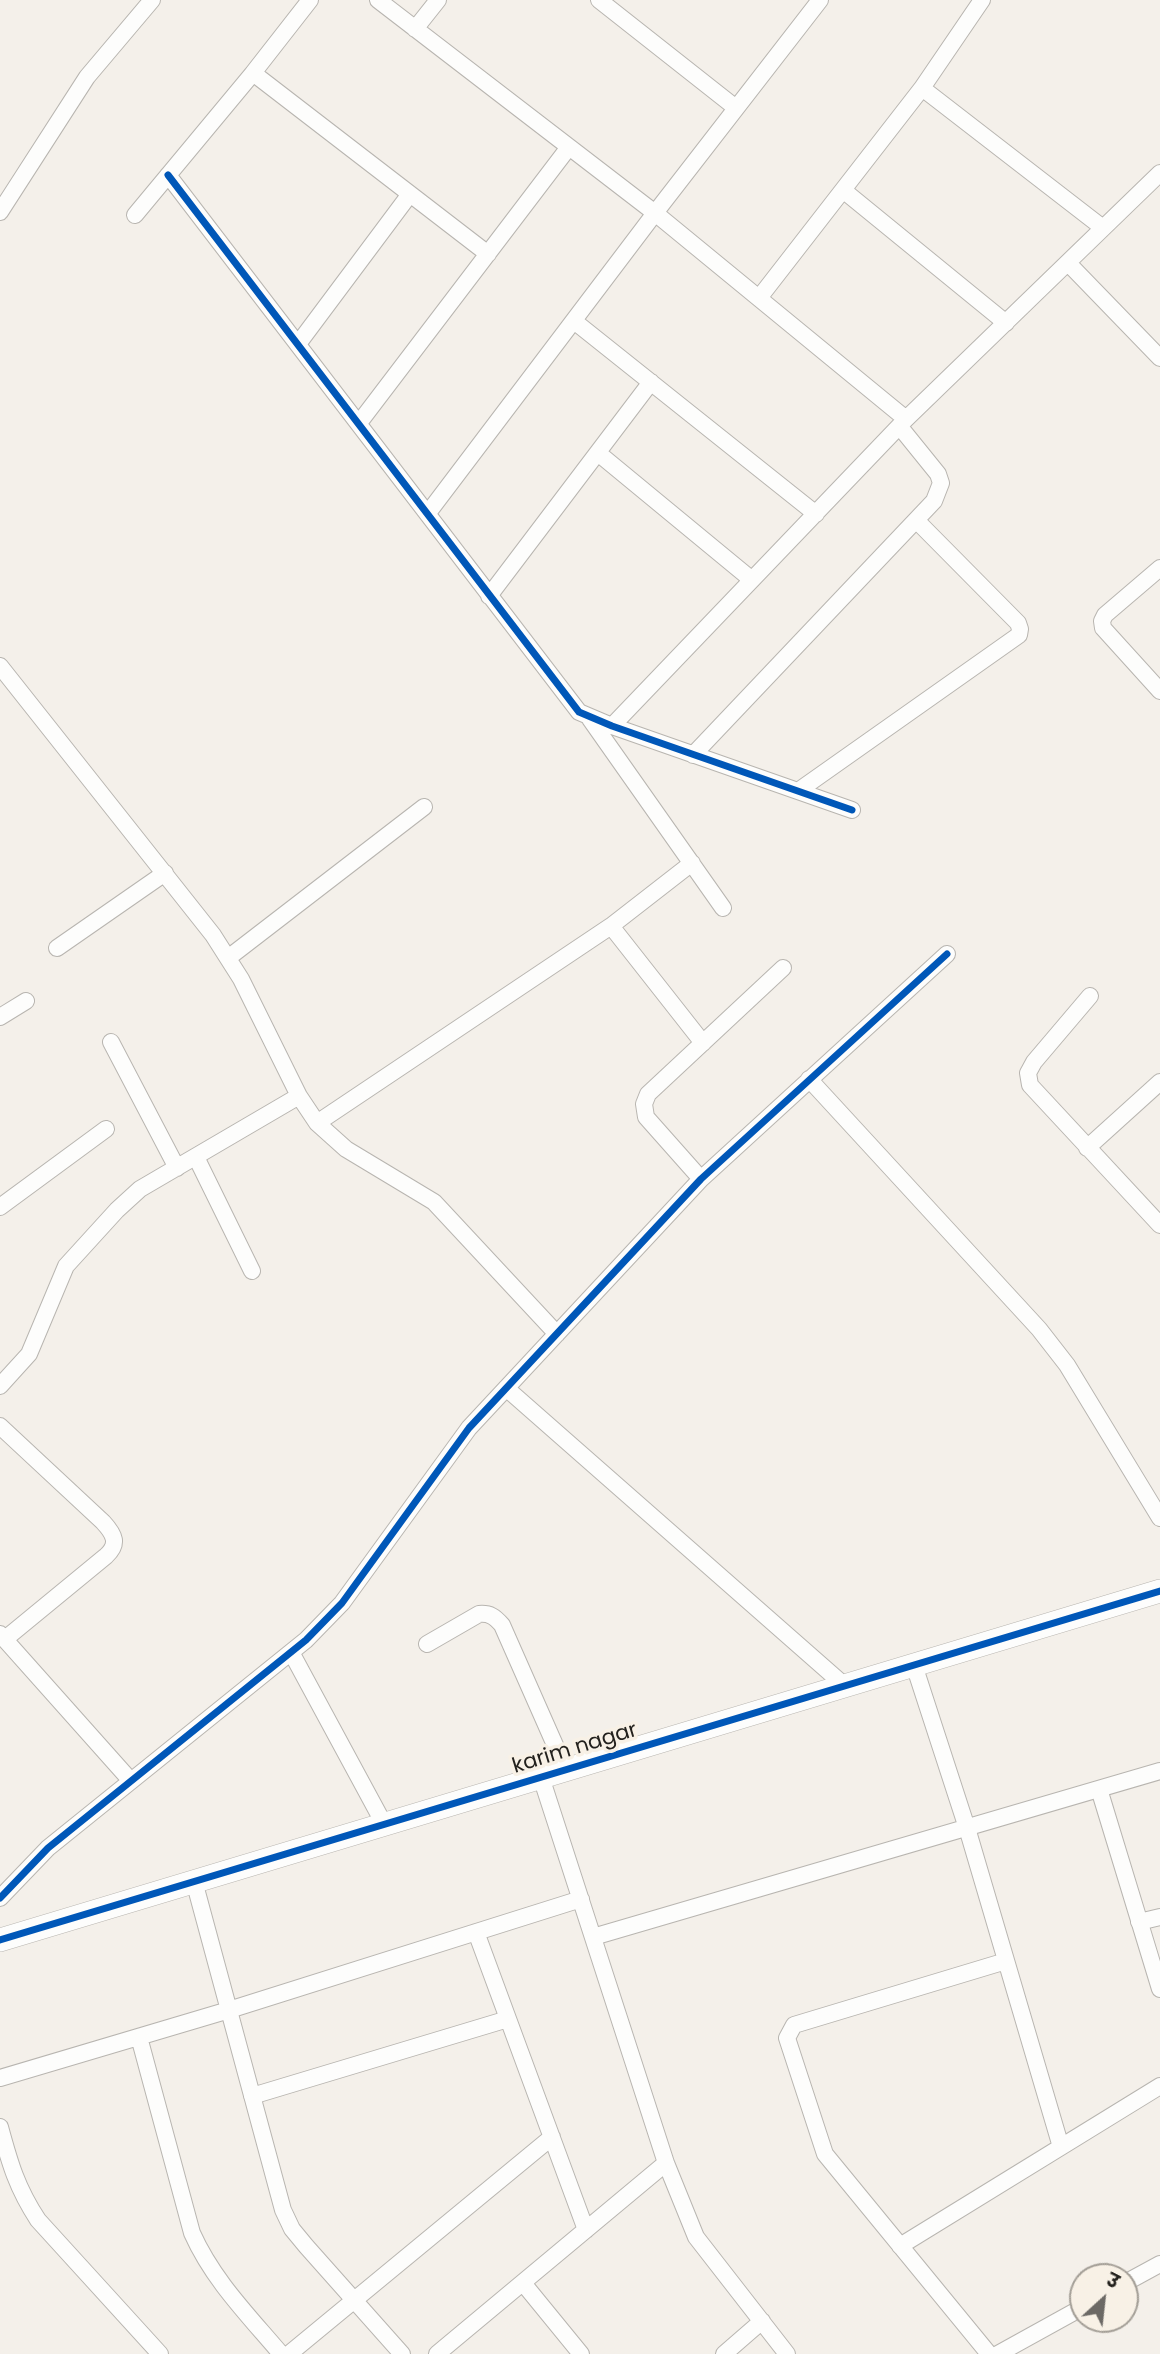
<!DOCTYPE html>
<html>
<head>
<meta charset="utf-8">
<style>
  body { margin:0 }
  #map { position:relative; width:1160px; height:2354px; overflow:hidden; background:#f4f0ea; font-family:Poppins,"Noto Sans Devanagari",sans-serif }
  canvas { display:block }
  .north { position:absolute; left:1069px; top:2263px; width:70px; height:70px; box-sizing:border-box; background:#f8f1e6; border:2px solid #a39e96; border-radius:50%; rotate:27deg; font-size:19px; font-weight:700; line-height:28px; text-align:center; color:#23211d }
  .north::after { content:''; display:block; margin:auto; width:24px; height:32px; background:#6c6965; clip-path:polygon(50% 0,100% 100%,50% 72%,0 100%) }
</style>
</head>
<body>
<div id="map">
<canvas width="1160" height="2354"></canvas>
<div class="north">उ</div>
</div>
<script>
const context = document.querySelector('canvas').getContext('2d');
context.lineJoin = 'round';
function strokePath(path, color, width, dash) { context.strokeStyle = color; context.lineWidth = width; context.lineCap = dash ? 'butt' : 'round'; context.setLineDash(dash || []); context.stroke(path); }
function label(font, color, halo, rows, align = 'center') {
  context.font = font + ' Poppins,sans-serif'; context.lineWidth = 7; context.setLineDash([]); context.textBaseline = 'middle'; context.strokeStyle = halo; context.fillStyle = color; for (const [text, x, y, turn = 0] of rows) {
    context.save(); context.translate(x, y); context.rotate((+turn || 0) * Math.PI / 180); context.textAlign = isNaN(turn) ? turn : align; if (halo) context.strokeText(text, 0, 0); context.fillText(text, 0, 0); context.restore();
  }
}
const street = new Path2D(`
  M378 0 655 213 906 419
  M599 0 736 108
  M415 29 438 0
  M253 73 488 254
  M922 88 1103 228
  M168 175 579 712 612 726 852 810
  M843 190 1006 323
  M0 212 87 77 152 0
  M135 215 253 73 310 0
  M1068 263 1160 358
  M759 298 922 88 982 0
  M574 321 816 514
  M298 344 410 194
  M359 423 569 147
  M598 453 752 580
  M428 513 655 213 820 0
  M1160 568 1105 615 1102 621 1103 628 1160 691
  M489 596 651 382
  M0 666 213 935 241 979 299 1096 317 1123 346 1149 434 1202 557 1334
  M590 719 723 908
  M612 726 906 419 1160 173
  M693 755 934 501 941 483 938 474 900 427
  M798 791 1019 635 1020 629 1018 623 916 520
  M611 926 703 1043
  M57 948 165 873
  M228 958 424 807
  M1090 996 1034 1062 1028 1073 1030 1085 1160 1225
  M0 1017 26 1001
  M111 1042 177 1168
  M809 1079 1039 1329 1067 1365 1160 1518
  M317 1123 611 926 692 863
  M1087 1148 1160 1082
  M196 1157 252 1271
  M701 1179 646 1117 644 1104 648 1094 783 968
  M0 1207 106 1129
  M0 1386 29 1354 66 1266 117 1210 140 1189 299 1096
  M506 1388 845 1686
  M0 1426 103 1522C115 1535 119 1544 106 1556L5 1639
  M0 1634 131 1781
  M427 1644 479 1614C490 1613 495 1617 502 1625L566 1770
  M291 1652 384 1824
  M914 1665 967 1828 1061 2147
  M1099 1789 1160 1989
  M194 1881 283 2210 292 2229 306 2246 402 2354
  M0 1898 48 1848 306 1640 342 1603 469 1428 701 1179 947 954
  M1139 1922 1160 1917
  M476 1932 586 2230
  M593 1937 1160 1771
  M139 2037 192 2233C213 2280 248 2315 281 2354
  M0 2078 229 2010 581 1899
  M252 2096 508 2019
  M0 2127C10 2164 17 2188 38 2220L160 2354
  M666 2163 696 2237 787 2354
  M900 2246 1160 2086
  M523 2283 581 2354
  M1125 2283 1160 2264
  M289 2354 552 2137
  M437 2354 666 2163 541 1777
  M724 2354 762 2321
  M989 2354 825 2154 787 2038 794 2025 1006 1961
  M998 2354 1083 2307`);
const secondary = new Path2D(`
  M0 1940 1160 1591`);
strokePath(street, '#b8b5b0', 18);
strokePath(secondary, '#b8b5b0', 24);
strokePath(street, '#fdfdfc', 16);
strokePath(secondary, '#fdfdfc', 23);
strokePath(new Path2D(`
  M168 175 579 712 612 726 852 810
  M0 1898 48 1848 306 1640 342 1603 469 1428 701 1179 947 954
  M0 1940 1160 1591`), '#0057b8', 7);
label('21px', '#23211d', '#f8f1e6', [
  ["karim nagar",575,1749,-17]
]);
</script>
</body>
</html>
